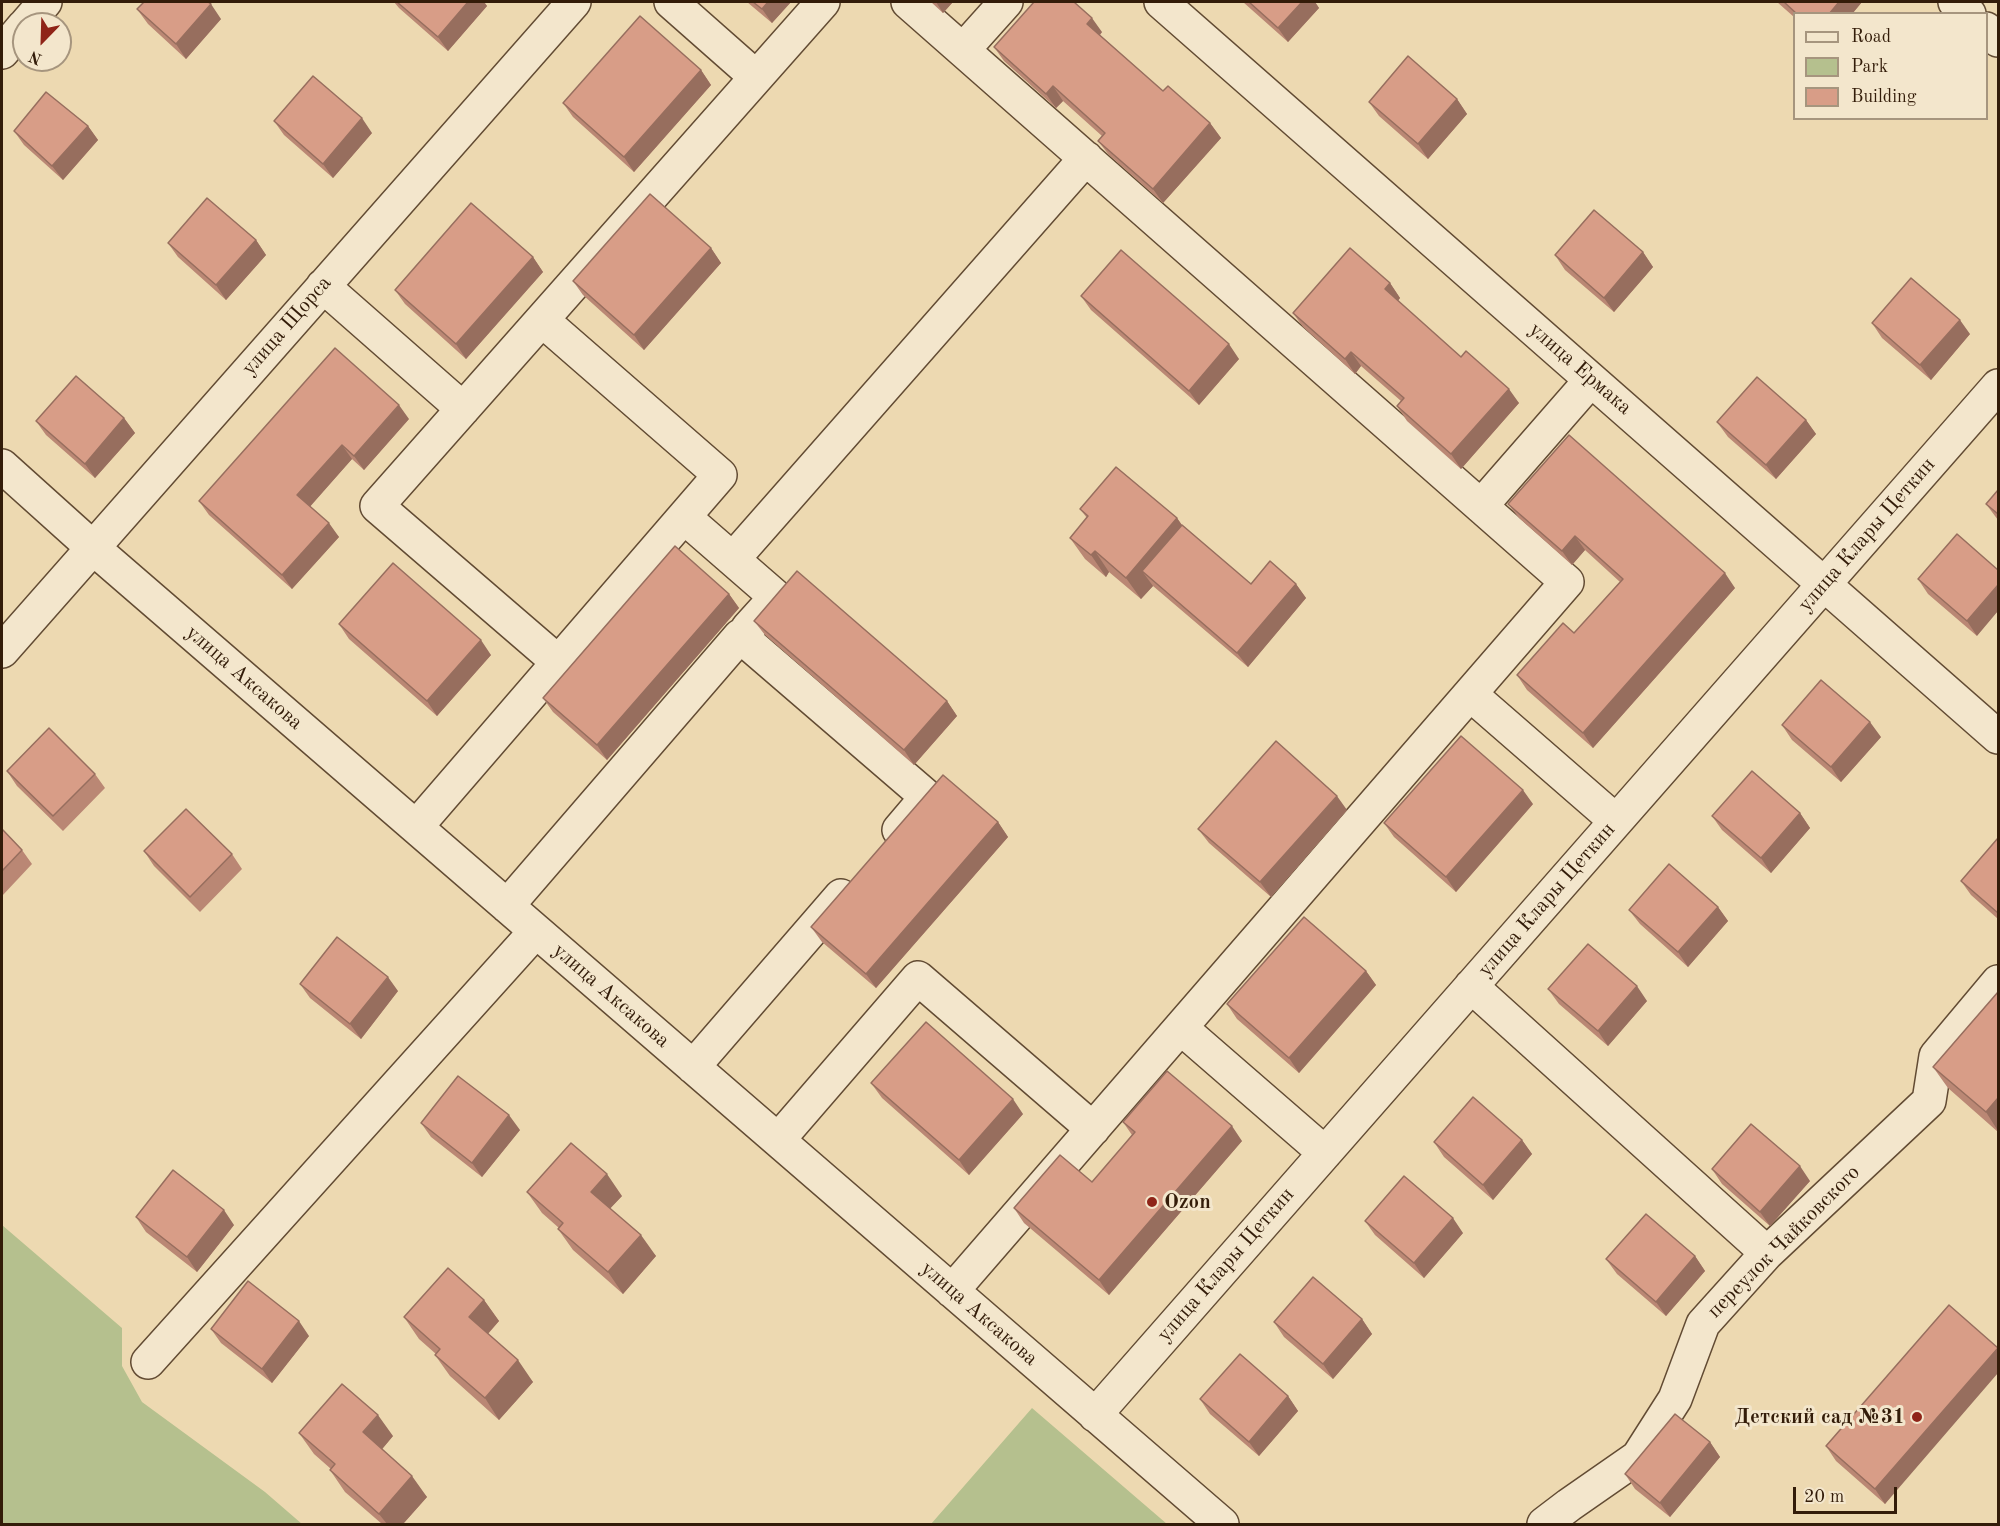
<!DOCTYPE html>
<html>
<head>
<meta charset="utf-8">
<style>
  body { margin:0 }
  #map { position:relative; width:2000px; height:1526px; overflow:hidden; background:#edd9b1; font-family:"Old Standard TT",serif }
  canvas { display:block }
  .frame { position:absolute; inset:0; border:3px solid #331c09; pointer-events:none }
  .legend { position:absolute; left:1793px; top:12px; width:195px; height:108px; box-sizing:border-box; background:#f3e6cc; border:2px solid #a6957e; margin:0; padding:8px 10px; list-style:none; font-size:18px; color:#331c09 }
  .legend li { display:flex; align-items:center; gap:12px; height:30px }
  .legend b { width:30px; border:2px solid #a6957e }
  .north { position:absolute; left:12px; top:12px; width:60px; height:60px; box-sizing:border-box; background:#f3e6cc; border:2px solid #a6957e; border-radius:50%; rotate:203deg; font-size:16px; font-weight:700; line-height:24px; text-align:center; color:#331c09 }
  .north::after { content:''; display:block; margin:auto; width:21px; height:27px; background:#8f2418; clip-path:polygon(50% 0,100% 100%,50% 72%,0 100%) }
  .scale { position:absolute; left:1793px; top:1487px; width:104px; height:27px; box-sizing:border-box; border:3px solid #331c09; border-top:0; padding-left:8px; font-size:18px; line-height:21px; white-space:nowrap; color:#331c09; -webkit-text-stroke:4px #f3e6cc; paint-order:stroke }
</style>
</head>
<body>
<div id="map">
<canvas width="2000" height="1526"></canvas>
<div class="frame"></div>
<ul class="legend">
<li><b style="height:8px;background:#f3e6cc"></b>Road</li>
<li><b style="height:16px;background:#b5c08e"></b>Park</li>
<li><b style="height:16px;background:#d89d87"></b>Building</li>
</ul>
<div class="north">N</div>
<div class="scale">20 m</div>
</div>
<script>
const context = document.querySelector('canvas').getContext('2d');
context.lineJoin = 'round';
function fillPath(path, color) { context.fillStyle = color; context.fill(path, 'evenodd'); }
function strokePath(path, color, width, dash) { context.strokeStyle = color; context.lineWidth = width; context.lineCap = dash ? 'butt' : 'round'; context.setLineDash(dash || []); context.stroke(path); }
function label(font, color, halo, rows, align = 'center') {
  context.font = font + ' "Old Standard TT",serif'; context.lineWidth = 6; context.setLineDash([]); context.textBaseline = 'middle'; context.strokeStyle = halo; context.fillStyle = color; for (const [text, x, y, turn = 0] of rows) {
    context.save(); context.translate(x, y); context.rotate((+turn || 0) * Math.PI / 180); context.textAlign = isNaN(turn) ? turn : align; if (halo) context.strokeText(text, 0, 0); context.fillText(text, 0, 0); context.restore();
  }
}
fillPath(new Path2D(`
  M2 1225 122 1328V1366L142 1402 265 1492 302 1524H2Z
  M1032 1408 1167 1524H931Z`), '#b5c08e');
const minor = new Path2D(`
  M671 2 756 77
  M908 2 1567 582 952 1291
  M1161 2 1998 737
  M1955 2 1969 14
  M26 24 45 2
  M1986 29 1998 40
  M963 50 1006 2
  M2 52 24 26
  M323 286 463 409
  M2 466 92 547 1222 1524
  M1481 506 1591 380
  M684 517 776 597 748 628
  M733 559 1086 158
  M2 651 574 2
  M558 662 377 506 823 2
  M1470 694 1616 821
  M416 827 720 475 542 320
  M507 906 740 636 927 797 899 830
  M1471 986 1767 1253
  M1181 1028 1325 1153
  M693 1067 841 896
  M778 1140 918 978 1093 1129
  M148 1362 536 931
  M1095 1415 1998 386
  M1544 1524 1569 1505 1638 1457 1675 1399 1703 1324 1767 1253 1929 1101 1936 1056 1998 982`);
strokePath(minor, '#624b33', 36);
strokePath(minor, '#f3e6cc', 33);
fillPath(new Path2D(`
  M394 2H484L487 6 448 51 399 8Z
  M747 2H791L772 23Z
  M931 2H953L943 13Z
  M1243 2H1315L1319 8 1288 42Z
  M1777 2H1862L1852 14H1794V17Z
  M137 9 221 19 186 59 148 24Z
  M1102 32 1100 35 1163 91 1210 123 1221 138 1163 203 1109 155 1098 141 1102 136 1063 101 1056 108 1004 61 994 47Z
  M701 70 711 85 634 172 573 117 563 103Z
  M1457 99 1467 114 1428 159 1379 116 1369 102Z
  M274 121 372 133 333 178 284 135Z
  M88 126 98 140 63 180 24 145 14 131Z
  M256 240 266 255 226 300 178 257 168 243Z
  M711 248 721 263 644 350 583 295 573 281Z
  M1643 252 1653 267 1614 312 1565 270 1555 255Z
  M533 257 543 272 466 359 405 304 395 290Z
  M1390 283 1400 298 1398 301 1461 357 1519 403 1461 469 1407 421 1397 406 1401 401 1361 366 1355 374 1303 327 1293 313Z
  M1081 296 1239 359 1199 405 1091 310Z
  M1872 323 1970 334 1931 380 1882 338Z
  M124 418 135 433 95 478 46 435 36 421Z
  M409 419 364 470 352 459 310 506 339 537 292 589 209 515 199 501Z
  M1806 420 1816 434 1776 479 1728 437 1717 422Z
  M1998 490V520L1986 504Z
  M1508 504 1735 588 1593 748 1527 690 1517 675 1574 633 1620 582 1585 550 1572 565 1519 518Z
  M1080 509 1177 518 1182 525 1251 584H1296L1306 598 1248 667 1153 586 1141 599 1109 572 1106 577 1085 559 1070 538 1087 518Z
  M1957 534 1977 636 1928 594 1918 579Z
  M729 594 739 608 607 760 553 712 543 698Z
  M754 621 947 701 957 716 914 765 765 635Z
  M339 624 491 655 437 716 349 639Z
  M1782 725 1881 737 1841 782 1792 740Z
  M7 771 95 774 105 788 63 831 17 786Z
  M1533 804 1456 892 1394 837 1384 823Z
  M1347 810 1271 897 1209 843 1198 829Z
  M1800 813 1810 828 1771 873 1722 830 1712 816Z
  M998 822 1008 837 876 988 822 942 811 927Z
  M2 829 22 850 32 864 2 896Z
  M1998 838V919L1971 895 1961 881Z
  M144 851 232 854 242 869 200 912 154 866Z
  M1718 907 1728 921 1688 967 1640 924 1629 910Z
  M1366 971 1376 985 1299 1073 1237 1019 1227 1004Z
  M300 984 398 991 361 1039 310 998Z
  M1548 989 1647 1001 1608 1046 1559 1004Z
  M1998 992V1132L1948 1088 1933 1067Z
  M871 1083 1023 1114 969 1175 882 1098Z
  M1123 1122 1242 1141 1109 1295 1024 1223 1014 1208 1092 1182 1132 1135Z
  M421 1123 520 1130 482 1177 431 1137Z
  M1522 1140 1532 1154 1493 1200 1444 1157 1434 1142Z
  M1712 1169 1810 1181 1770 1226 1722 1184Z
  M527 1192 622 1196 610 1208 656 1256 623 1294 573 1250 558 1229 559 1228 542 1213Z
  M136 1217 234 1225 197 1272 146 1232Z
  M1365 1221 1463 1233 1424 1278 1375 1235Z
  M1695 1256 1705 1271 1666 1316 1617 1274 1606 1259Z
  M484 1300 499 1321 488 1334 533 1382 499 1420 450 1376 435 1355 436 1354 419 1339 404 1317Z
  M1362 1319 1372 1334 1333 1379 1284 1337 1274 1322Z
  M211 1329 309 1336 272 1383 221 1343Z
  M1998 1349 1885 1504 1836 1461 1826 1446Z
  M1288 1396 1298 1411 1259 1456 1210 1414 1200 1399Z
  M299 1433 393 1436 382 1449 427 1497 403 1524H382L345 1492 330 1470 331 1469 314 1454Z
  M1710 1442 1720 1457 1670 1517 1635 1489 1625 1474Z`), '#ba8774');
fillPath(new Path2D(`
  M468 2H484L487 6 448 51 438 37Z
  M768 2H791L772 23 762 9Z
  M936 2H953L943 13Z
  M1302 2H1315L1319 8 1288 42 1278 28Z
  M1839 2H1862L1852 14H1829Z
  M211 4 221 19 186 59 176 44Z
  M1092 18 1102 32 1097 38 1087 24Z
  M701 70 711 85 634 172 624 157Z
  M1053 86 1063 101 1056 108 1046 94Z
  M1457 99 1467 114 1428 159 1418 144Z
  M362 118 372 133 333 178 323 164Z
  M1210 123 1221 138 1163 203 1153 189Z
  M88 126 98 140 63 180 52 166Z
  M256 240 266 255 226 300 216 285Z
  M711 248 721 263 644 350 634 335Z
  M1643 252 1653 267 1614 312 1604 298Z
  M533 257 543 272 466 359 456 344Z
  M1390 283 1400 298 1395 304 1385 289Z
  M1960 320 1970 334 1931 380 1920 365Z
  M1229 344 1239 359 1199 405 1189 391Z
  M1351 352 1361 366 1355 374 1345 359Z
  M1509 389 1519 403 1461 469 1451 454Z
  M399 405 409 419 364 470 354 456Z
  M124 418 135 433 95 478 85 464Z
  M1806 420 1816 434 1776 479 1766 465Z
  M342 445 352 459 308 509 297 495Z
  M1177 518 1192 540 1142 571 1153 586 1141 599 1126 578Z
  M329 523 339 537 292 589 282 575Z
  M1575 536 1585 550 1572 565 1562 551Z
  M1095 551 1109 572 1106 577 1091 555Z
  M1725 573 1735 588 1593 748 1583 733Z
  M1296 584 1306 598 1248 667 1237 653Z
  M1998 585V611L1977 636 1967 621Z
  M729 594 739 608 607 760 597 745Z
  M481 640 491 655 437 716 427 701Z
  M947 701 957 716 914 765 904 750Z
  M1870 722 1881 737 1841 782 1831 767Z
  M1523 790 1533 804 1456 892 1446 877Z
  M1337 796 1347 810 1271 897 1260 882Z
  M1800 813 1810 828 1771 873 1761 858Z
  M998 822 1008 837 876 988 866 974Z
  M1718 907 1728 921 1688 967 1678 952Z
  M1366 971 1376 985 1299 1073 1289 1058Z
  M388 977 398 991 361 1039 350 1024Z
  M1637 986 1647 1001 1608 1046 1598 1031Z
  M1998 1098V1131L1986 1112Z
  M1013 1099 1023 1114 969 1175 959 1160Z
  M509 1115 520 1130 482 1177 472 1163Z
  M1232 1126 1242 1141 1109 1295 1099 1280Z
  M1522 1140 1532 1154 1493 1200 1483 1185Z
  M1800 1166 1810 1181 1770 1226 1760 1212Z
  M607 1174 622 1196 606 1213 591 1192Z
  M224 1210 234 1225 197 1272 187 1257Z
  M1453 1218 1463 1233 1424 1278 1414 1263Z
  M641 1235 656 1256 623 1294 608 1272Z
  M1695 1256 1705 1271 1666 1316 1656 1302Z
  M484 1300 499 1321 484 1338 469 1317Z
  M1362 1319 1372 1334 1333 1379 1323 1364Z
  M299 1321 309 1336 272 1383 262 1369Z
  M1998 1348V1373L1885 1504 1875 1489Z
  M518 1360 533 1382 499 1420 485 1398Z
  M1288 1396 1298 1411 1259 1456 1249 1442Z
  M378 1415 393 1436 378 1454 363 1432Z
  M1710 1442 1720 1457 1670 1517 1660 1503Z
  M412 1476 427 1497 403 1524H387L379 1514Z`), '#976e5e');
const building = new Path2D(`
  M144 2H208L211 4 176 44 137 9Z
  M397 2H468L438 37Z
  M753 2H768L762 9Z
  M1034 2H1074L1092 18 1087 24 1163 91 1168 86 1210 123 1153 189 1098 141 1105 133 1053 86 1046 94 994 47Z
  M1249 2H1302L1278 28Z
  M1784 2H1839L1829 14H1797Z
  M640 16 701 70 624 157 563 103Z
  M1408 56 1457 99 1418 144 1369 102Z
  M313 76 362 118 323 164 274 121Z
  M46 92 88 126 52 166 14 131Z
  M650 194 711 248 634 335 573 281Z
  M207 198 256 240 216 285 168 243Z
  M471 203 533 257 456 344 395 290Z
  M1594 210 1643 252 1604 298 1555 255Z
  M1350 248 1390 283 1385 289 1461 357 1466 351 1509 389 1451 454 1397 406 1404 398 1351 352 1345 359 1293 313Z
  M1121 250 1229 344 1189 391 1081 296Z
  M1911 278 1960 320 1920 365 1872 323Z
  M335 348 399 405 354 456 342 445 297 495 329 523 282 575 199 501Z
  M76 376 124 418 85 464 36 421Z
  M1757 377 1806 420 1766 465 1717 422Z
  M1569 435 1725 573 1583 733 1517 675 1563 623 1574 633 1623 579 1575 536 1562 551 1508 504Z
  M1116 467 1177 518 1126 578 1095 551 1091 555 1070 538 1088 516 1080 509Z
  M1998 490V514L1986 504Z
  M1182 525 1251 584 1270 561 1296 584 1237 653 1142 571Z
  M1957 534 1998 570V585L1967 621 1918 579Z
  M675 546 729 594 597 745 543 698Z
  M393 563 481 640 427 701 339 624Z
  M797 571 947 701 904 750 754 621Z
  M1821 680 1870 722 1831 767 1782 725Z
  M49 728 95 774 53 816 7 771Z
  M1461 736 1523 790 1446 877 1384 823Z
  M1276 741 1337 796 1260 882 1198 829Z
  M1752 771 1800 813 1761 858 1712 816Z
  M943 775 998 822 866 974 811 927Z
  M186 809 232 854 190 897 144 851Z
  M2 829 22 850 2 871Z
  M1998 838V913L1961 881Z
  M1669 864 1718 907 1678 952 1629 910Z
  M1304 917 1366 971 1289 1058 1227 1004Z
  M337 937 388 977 350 1024 300 984Z
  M1588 944 1637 986 1598 1031 1548 989Z
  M1998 992V1098L1986 1112 1933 1067Z
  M926 1022 1013 1099 959 1160 871 1083Z
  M1167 1071 1232 1126 1099 1280 1014 1208 1060 1155 1092 1182 1135 1132 1123 1122Z
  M458 1076 509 1115 472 1163 421 1123Z
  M1473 1097 1522 1140 1483 1185 1434 1142Z
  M1751 1124 1800 1166 1760 1212 1712 1169Z
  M571 1143 607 1174 591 1192 641 1235 608 1272 558 1229 563 1223 527 1192Z
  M173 1170 224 1210 187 1257 136 1217Z
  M1404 1176 1453 1218 1414 1263 1365 1221Z
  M1646 1214 1695 1256 1656 1302 1606 1259Z
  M448 1268 484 1300 469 1317 518 1360 485 1398 435 1355 440 1349 404 1317Z
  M1313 1277 1362 1319 1323 1364 1274 1322Z
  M248 1281 299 1321 262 1369 211 1329Z
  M1949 1305 1998 1348 1875 1489 1826 1446Z
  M1240 1354 1288 1396 1249 1442 1200 1399Z
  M342 1384 378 1415 363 1432 412 1476 379 1514 330 1470 335 1464 299 1433Z
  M1675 1414 1710 1442 1660 1503 1625 1474Z`);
fillPath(building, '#d89d87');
strokePath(building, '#976e5e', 1.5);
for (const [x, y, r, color] of [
  [1152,1202,6,"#8f2418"],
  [1917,1417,6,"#8f2418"]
]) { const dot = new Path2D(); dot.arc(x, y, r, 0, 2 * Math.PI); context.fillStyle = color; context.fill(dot); strokePath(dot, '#f3e6cc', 2); }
label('21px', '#331c09', '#f3e6cc', [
  ["улица Щорса",287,326,-49],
  ["улица Ермака",1580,369,41],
  ["улица Клары Цеткин",1867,535,-49],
  ["улица Аксакова",244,678,41],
  ["улица Клары Цеткин",1547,900,-49],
  ["улица Аксакова",611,996,41],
  ["переулок Чайковского",1784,1242,-45],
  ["улица Клары Цеткин",1226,1265,-49],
  ["улица Аксакова",979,1314,41]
]);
label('bold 21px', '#331c09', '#f3e6cc', [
  ["Ozon",1164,1202],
  ["Детский сад №31",1905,1417,"right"]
], 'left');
</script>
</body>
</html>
